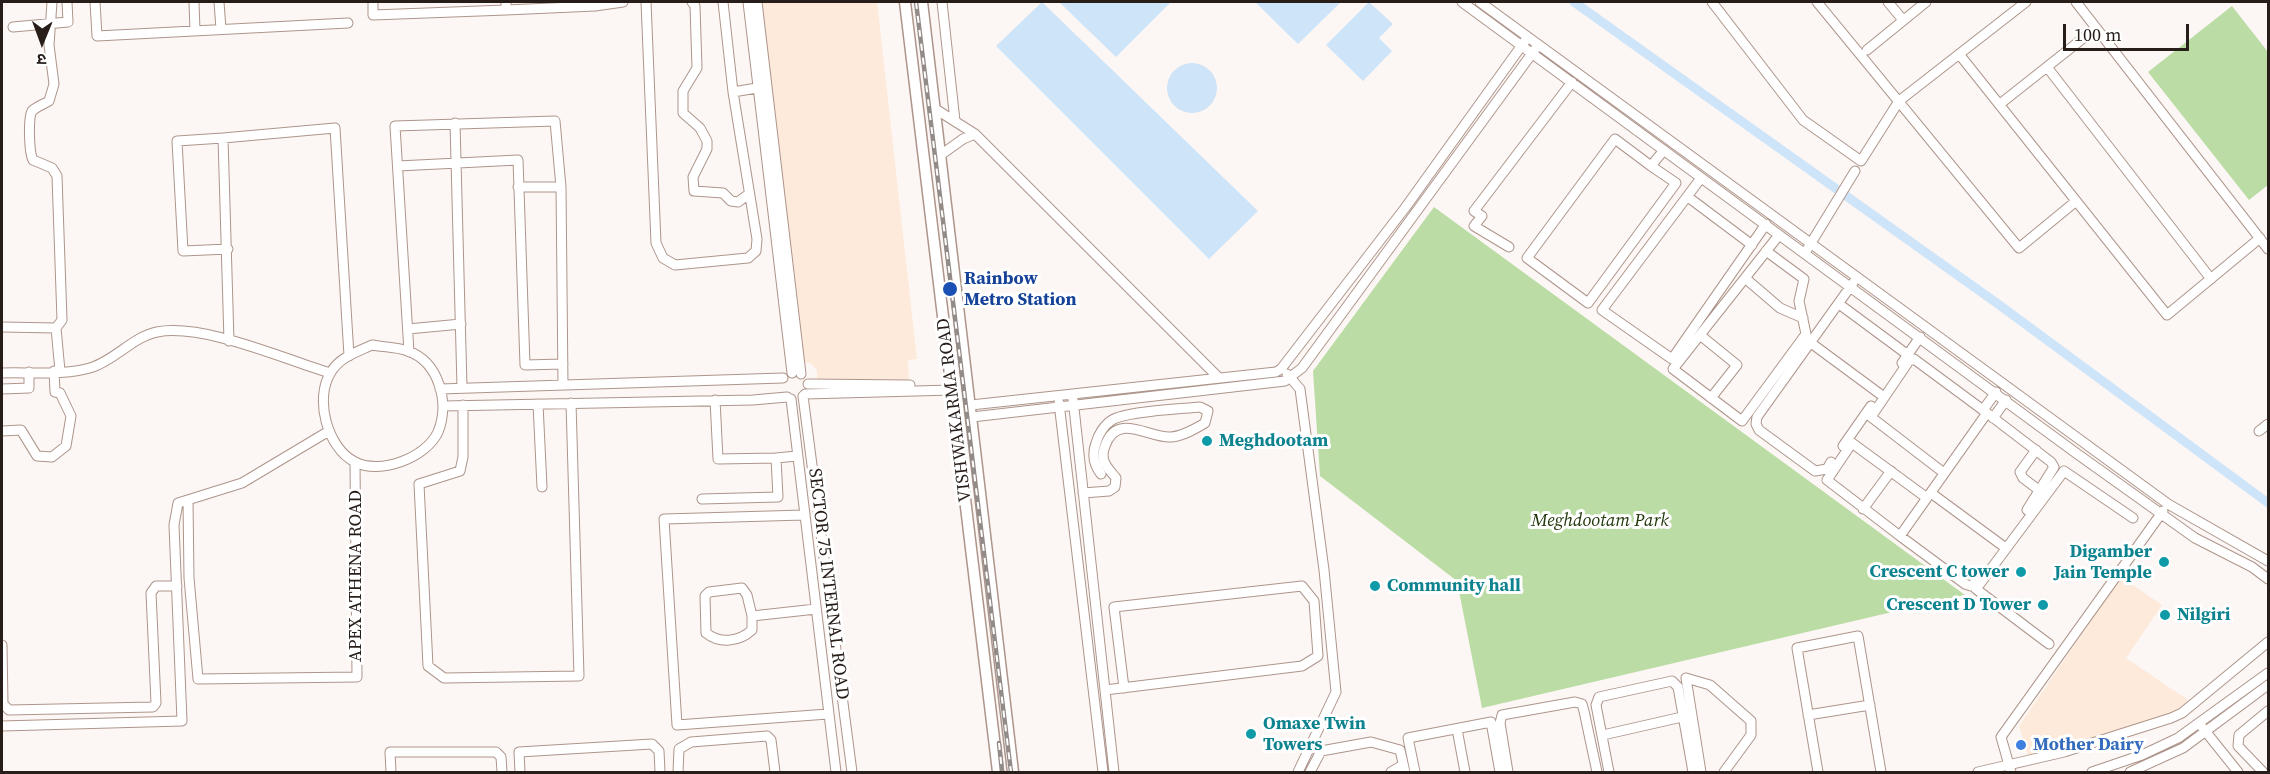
<!DOCTYPE html>
<html>
<head>
<meta charset="utf-8">
<style>
  body { margin:0 }
  #map { position:relative; width:2270px; height:774px; overflow:hidden; background:#fcf7f4; font-family:"Source Serif 4","Noto Sans Devanagari",serif }
  canvas { display:block }
  .frame { position:absolute; inset:0; border:3px solid #271d19; pointer-events:none }
  .north { position:absolute; left:12px; top:12px; width:60px; height:60px; -webkit-text-stroke:4px #fff; paint-order:stroke; rotate:181deg; font-size:16px; font-weight:700; line-height:24px; text-align:center; color:#271d19 }
  .north::after { content:''; display:block; margin:auto; width:21px; height:27px; background:#271d19; clip-path:polygon(50% 0,100% 100%,50% 72%,0 100%) }
  .scale { position:absolute; left:2063px; top:24px; width:126px; height:27px; box-sizing:border-box; border:3px solid #271d19; border-top:0; padding-left:8px; font-size:18px; line-height:21px; white-space:nowrap; color:#271d19; -webkit-text-stroke:4px #fff; paint-order:stroke }
</style>
</head>
<body>
<div id="map">
<canvas width="2270" height="774"></canvas>
<div class="frame"></div>
<div class="north">उ</div>
<div class="scale">100 m</div>
</div>
<script>
const context = document.querySelector('canvas').getContext('2d');
context.lineJoin = 'round';
function fillPath(path, color) { context.fillStyle = color; context.fill(path, 'evenodd'); }
function strokePath(path, color, width, dash) { context.strokeStyle = color; context.lineWidth = width; context.lineCap = dash ? 'butt' : 'round'; context.setLineDash(dash || []); context.stroke(path); }
function label(font, color, halo, rows, align = 'center') {
  context.font = font + ' "Source Serif 4",serif'; context.lineWidth = 6; context.setLineDash([]); context.textBaseline = 'middle'; context.strokeStyle = halo; context.fillStyle = color; for (const [text, x, y, turn = 0] of rows) {
    context.save(); context.translate(x, y); context.rotate((+turn || 0) * Math.PI / 180); context.textAlign = isNaN(turn) ? turn : align; if (halo) context.strokeText(text, 0, 0); context.fillText(text, 0, 0); context.restore();
  }
}
fillPath(new Path2D(`
  M760 2H877L917 359 908 360 909 382 817 386V371L812 364 803 361Z
  M2121 577 2162 605 2126 658 2188 700 2181 711 2029 759 2019 726Z`), '#fdeada');
fillPath(new Path2D(`
  M2232 6 2268 52V185L2249 200 2148 72Z
  M1434 207 1965 595 1482 708 1457 581 1320 476 1313 371Z`), '#bcdca5');
fillPath(new Path2D(`
  M1042 2 1258 211 1209 259 996 46Z
  M1059 2H1171L1116 57Z
  M1255 2H1341L1298 44Z
  M1369 2 1393 24 1379 38 1392 51 1363 81 1326 45Z
  M1167 88a25 25 0 1 1 50 0a25 25 0 1 1-50 0Z`), '#cee4f8');
strokePath(new Path2D(`
  M1574 2 1998 304 2268 503`), '#cee4f8', 9);
const minor = new Path2D(`
  M52 2 49 45 54 84 49 101C44 104 36 107 32 111 28 118 29 153 33 160L52 168 57 176 62 320 56 328 60 371
  M95 2 97 36 348 23
  M194 2 195 31
  M219 2 221 29
  M373 2V15L506 10
  M506 2V10L595 6 623 2
  M646 2 656 243 663 258 675 265 748 258 756 251 757 239 733 92 723 2
  M692 2 695 6 697 68 683 91V113L700 128 707 141V149L693 177 694 191 723 193 731 201 738 202 749 194
  M748 2 792 373
  M757 2 801 374
  M942 2 955 121
  M1462 2 2076 453 2195 538 2252 567 2268 579
  M1480 2 2168 504 2268 561
  M1712 2 1803 120 1861 161 1899 101 2026 2
  M1817 2 2019 248 2075 202
  M1888 2 1903 20
  M2076 2 2268 249
  M13 27 68 22 67 2
  M1867 50 1926 2
  M1959 54 2167 315 2260 238
  M2047 67 2211 279
  M733 92 757 88
  M2000 104 2096 28
  M937 110 975 134 1218 377
  M455 123 462 387
  M223 138 177 141 183 251 228 249
  M942 154 963 139 975 134
  M398 166 518 160 525 365 563 364
  M1651 166 1615 139 1527 258 1588 303 1676 183 1651 166 1664 150
  M1701 178 1602 310 1672 359 1766 224
  M518 187H561
  M1688 197 1752 245
  M1509 247 1474 226 1482 216 1474 211 1572 82
  M1766 251 1804 279 1799 301 1806 334 1742 421 1673 369 1779 235
  M1805 253 1855 171
  M1745 278 1780 308 1803 318
  M1839 304 1908 355
  M2 327 56 328
  M408 329 461 324
  M1700 335 1737 365 1711 398
  M229 341 223 138 335 128 349 356
  M1811 343 1880 394
  M372 345C383 347 397 347 408 351 439 362 450 403 438 432 426 458 380 475 355 462 327 448 314 398 331 372 340 357 357 352 372 345Z
  M409 352 395 126 555 121 561 187 563 385
  M1902 363 1920 337
  M2 373C30 372 65 376 93 367 116 359 133 337 157 332 203 323 284 359 330 373
  M1287 374 1300 389 1324 570 1336 692 1298 772
  M808 384 910 385
  M2 389 29 388V372
  M440 389 783 378
  M805 394 952 390
  M803 396 852 772
  M791 399 836 772
  M1073 399 1114 772
  M1059 403 1103 772
  M538 404 542 487
  M463 405V457L460 471 419 484 428 666 444 678 579 676 571 403
  M971 405 1276 372 1281 369 1405 208 1525 41
  M444 406 753 400 787 397
  M1983 410 1996 392
  M1987 413 2051 462 2054 467 2027 510
  M972 417 1285 381 1302 368 1536 48
  M1993 418 2006 400
  M2 431 21 430 37 456 52 457 66 446 71 416 60 393 55 392 54 371
  M2259 431 2268 424
  M1843 446 1871 406
  M2036 450 2020 472 2023 478 2040 491
  M776 458 797 456
  M1831 462 1827 469 1815 471 1759 430 1756 424 1757 417 1853 283
  M1083 493 1109 491 1115 487 1116 478C1108 468 1099 461 1105 446 1117 411 1150 439 1171 437 1183 436 1195 429 1205 423L1208 411 1200 407C1181 409 1127 411 1112 420 1104 425 1098 435 1096 443 1092 454 1094 465 1101 474
  M1931 493 2003 546
  M1927 498 1852 443 1827 480 1900 536 1987 413 1914 359 1909 361 1871 417 1944 473
  M702 499 778 497 776 458 718 459 715 400
  M188 500 189 578 198 679 357 677 355 462
  M1863 509 1891 471
  M804 515 664 519 677 725 828 714
  M1900 536 1965 584 1971 586 1980 578
  M752 616 747 595 742 588 709 592 705 596 706 633C720 644 739 642 752 630V616L816 609
  M2049 644 1976 589 2064 471 2133 518
  M2 645 3 704 9 710 153 707 156 703 151 593 156 586H177
  M1105 690 1302 666 1318 656 1314 601 1302 586 1114 607 1124 688
  M1808 715 1870 705
  M2 726 182 721 174 525 178 503 242 483 329 431
  M2202 727 2238 772
  M1457 729 1465 772
  M1603 735 1682 717
  M391 772 390 752H496L501 757 502 772
  M520 772 519 752 652 744 659 751 660 772
  M678 772 679 749 691 742 767 736 771 740 775 772
  M1310 772 1321 751 1371 742 1400 750 1405 772
  M1391 772 1403 765
  M1415 772 1408 738 1491 722 1500 772
  M1508 772 1500 723 1502 715 1575 702 1582 704 1584 711 1597 772
  M1609 772 1596 705 1599 697 1672 681 1678 687 1693 772
  M1701 772 1686 678 1710 685 1751 721V735L1724 772
  M1818 772 1797 648 1858 636 1881 772
  M1978 772 2064 752 2171 718 2182 713 2268 642
  M2011 772 2001 737 2163 511
  M2092 772 2142 755 2178 738 2268 673
  M2130 772 2183 748 2268 685
  M2263 772 2238 746 2239 735 2268 711`);
const major = new Path2D(`
  M905 2 998 772
  M922 2 1013 772`);
strokePath(minor, '#ae958b', 11);
strokePath(major, '#ae958b', 13);
strokePath(minor, '#fff', 9);
strokePath(major, '#fff', 10);
const rail = new Path2D(`
  M916 2 1011 772
  M999 743 1002 772`);
strokePath(rail, '#938b88', 4.5);
strokePath(rail, '#fff', 2, [7]);
for (const [x, y, r, color] of [
  [950,289,8,"#1a4fb4"],
  [1207,441,6,"#0f9aa8"],
  [2164,562,6,"#0f9aa8"],
  [2021,572,6,"#0f9aa8"],
  [1375,586,6,"#0f9aa8"],
  [2043,605,6,"#0f9aa8"],
  [2165,615,6,"#0f9aa8"],
  [1251,734,6,"#0f9aa8"],
  [2021,745,6,"#3f7fe0"]
]) { const dot = new Path2D(); dot.arc(x, y, r, 0, 2 * Math.PI); context.fillStyle = color; context.fill(dot); strokePath(dot, '#fff', 2); }
label('bold 18px', '#164399', '#fff', [
  ["Rainbow",964,279],
  ["Metro Station",964,300]
], 'left');
label('18px', '#271d19', '#fff', [
  ["VISHWAKARMA ROAD",955,410,-97],
  ["APEX ATHENA ROAD",356,576,-90],
  ["SECTOR 75 INTERNAL ROAD",828,584,83]
]);
label('bold 18px', '#0d838f', '#fff', [
  ["Meghdootam",1219,441],
  ["Digamber",2152,552,"right"],
  ["Jain Temple",2152,573,"right"],
  ["Crescent C tower",2009,572,"right"],
  ["Community hall",1387,586],
  ["Crescent D Tower",2031,605,"right"],
  ["Nilgiri",2177,615],
  ["Omaxe Twin",1263,724],
  ["Towers",1263,745]
], 'left');
label('italic 18px', '#22380c', '#fff', [
  ["Meghdootam Park",1600,521]
]);
label('bold 18px', '#366cbe', '#fff', [
  ["Mother Dairy",2033,745]
], 'left');
</script>
</body>
</html>
